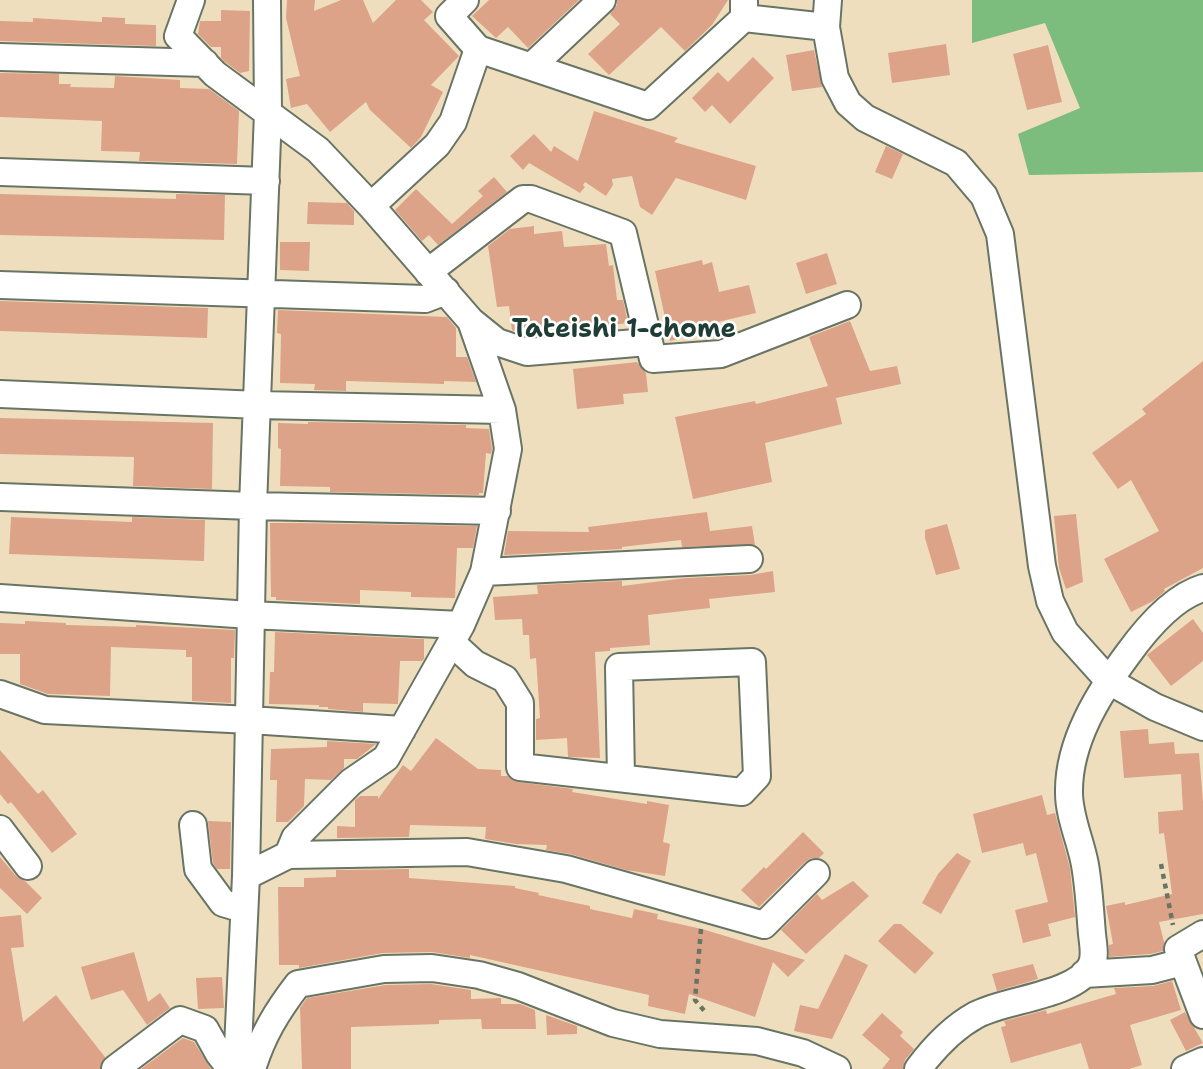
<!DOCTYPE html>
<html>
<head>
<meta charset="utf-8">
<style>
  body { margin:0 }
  canvas { display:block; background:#efdebe }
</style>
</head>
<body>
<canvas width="1203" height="1069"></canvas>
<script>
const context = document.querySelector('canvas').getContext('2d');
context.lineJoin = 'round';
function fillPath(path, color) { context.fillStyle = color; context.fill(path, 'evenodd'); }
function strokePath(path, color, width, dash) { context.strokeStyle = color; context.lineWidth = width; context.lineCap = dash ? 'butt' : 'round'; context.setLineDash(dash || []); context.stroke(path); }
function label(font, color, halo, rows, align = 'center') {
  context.font = font + ' "Shantell Sans",sans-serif'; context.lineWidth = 5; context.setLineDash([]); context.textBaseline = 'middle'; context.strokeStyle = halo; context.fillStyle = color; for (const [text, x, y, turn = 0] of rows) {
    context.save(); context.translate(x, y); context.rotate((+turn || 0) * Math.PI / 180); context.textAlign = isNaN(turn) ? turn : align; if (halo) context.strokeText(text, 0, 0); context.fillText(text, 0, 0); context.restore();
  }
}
fillPath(new Path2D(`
  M972 0H1203V172L1029 175 1018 134 1080 108 1045 23 972 43Z`), '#7cbc7d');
fillPath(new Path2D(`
  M287 0H315L314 11 341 0H363L373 23 396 0H421L433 12 424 20 459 56 431 85 443 92 421 137 411 148 370 110 366 102 330 132 307 104 291 108 286 79 300 76 286 18Z
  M489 0H579L528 48 508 27 496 38 472 16Z
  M617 0H728L712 25 685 51 661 27 609 75 588 54 620 24 610 14 617 5Z
  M221 10 250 11 249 71 240 73 225 62 221 58V47H211L198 34 200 21H221Z
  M102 17 125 18V24L156 25V46L0 41V21L33 22V18L102 22Z
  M946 44 950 75 892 83 888 53Z
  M1048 45 1062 102 1027 110 1013 54Z
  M814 50 822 87 792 91 786 55Z
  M753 57 774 78 730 124 712 105 705 112 692 98 718 72 728 82Z
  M0 73 59 74V84H71L70 87 114 88 115 76 180 80V88L209 89 239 111 237 164 139 161 140 152 101 151 102 121 0 117Z
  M594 111 678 138 674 142 756 166 746 200 676 178 652 215 640 207 632 176 612 179 613 185 606 196 585 182 583 185 585 187 580 193 529 163 523 170 510 156 534 134 551 152 554 146 578 161Z
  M886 146 903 154 892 179 875 172Z
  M494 177 507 192 438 245 429 235 422 241 395 210 416 189 452 224 483 196 478 191Z
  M0 194 176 199V194L225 195 224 240 0 235Z
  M308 202 347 203 354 211V225L307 224Z
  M534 226V234L562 231 564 247 606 244 609 266 613 265 617 300H623L628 323 595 327V330L563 333 562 328 520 333 512 330 509 306 497 307 488 246 510 229Z
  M280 242H310L309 271 280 270Z
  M827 253 837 284 806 294 796 263Z
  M702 260 703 265 712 262 719 292 749 285 756 313 718 322 720 328 670 341 655 271Z
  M0 301 208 308 207 338 0 331Z
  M278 310 447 317 456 328V357H467L476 382 444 381V384L346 381V391L314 390 315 384 280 383 281 334 277 333Z
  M850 321 870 371 897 366 901 384 836 398 842 424 765 443 772 482 693 499 675 417 755 401 756 404 828 386 809 337Z
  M1203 361V568L1164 589 1165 591 1153 601 1131 612 1104 559 1159 531 1131 480 1118 489 1092 453 1146 414 1142 409Z
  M637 362 646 373 648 392 623 394 624 404 577 409 573 369Z
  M0 418 213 423 212 489 133 486 134 457 0 454Z
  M308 422 466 425V428L489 429 492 449 491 454 486 453 483 493H479V495L330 492V487L280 486 281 449 278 448V423L308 424Z
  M707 512 710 531 752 526 755 545 682 547 681 540 622 547V549L504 555 508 531 589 532 588 527Z
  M1076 514 1083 582 1066 589 1059 568 1054 516Z
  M11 517 132 522V517L205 520 204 561 9 554Z
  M270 523H298L477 526 473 548H457L455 598 411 597V592L360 590V604L276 600V597H271Z
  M947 524 960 569 936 575 925 538V530Z
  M773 571 775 592 709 599 710 608 648 615 650 645 610 648V651L595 652 600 758 568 757 567 738 536 740V719L540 718 536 658 530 659 529 635H523L522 619 495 620 493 597 538 594 537 585 622 581V586L686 578 750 575Z
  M1193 619 1203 633V661L1171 686 1147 655Z
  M25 621 66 623V625L136 627V625L235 630 234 658H231V703L192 701V657H186V650L111 647 110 696 48 694 20 684V654H0V623L25 624Z
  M275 632 424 639V659L422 661H400L398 704 363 703V712L328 709V707H319V705L269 704 270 672H274Z
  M1148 729 1149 744 1174 742 1175 754 1199 753 1203 802V914L1159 922 1164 942 1163 951 1150 954 1109 957V945L1113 944 1106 906 1125 902V905L1172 894 1164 833 1159 834 1158 812 1183 810 1181 774 1124 778 1120 731Z
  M436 738 478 769 501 770V776H508L518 782 573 789 572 792 647 804V801L669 805 663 842 670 844 665 876 626 870 570 854 546 850 547 845 516 844 485 839 486 827 410 825 409 837 337 838V826L355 827V800L360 796H378V799L403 765 411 771Z
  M327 741 376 744 357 759H344V768L331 780 305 779 304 806 288 822H276L277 780H270L271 749 327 747Z
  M0 750 38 794 43 790 77 834 52 853 11 802 8 804 0 794Z
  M1042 795 1047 815 1055 813 1070 868 1075 917 1048 924 1051 936 1023 943 1015 910 1048 902 1036 853 1026 856 1023 843 982 853 973 814Z
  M208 821 231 822 230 869H217L213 863Z
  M803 832 824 853 819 858H811L805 862 759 907 741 890 764 867 766 869Z
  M957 853 971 861 941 914 922 903 938 874Z
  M0 857 16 876 25 881 42 898 27 914 0 888Z
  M409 869V878L515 886V888L539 893 538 895 590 906V909L632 918 634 909 658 914 657 919 702 929 805 960 788 977 773 962 755 1017 689 994 685 1014 648 1006 649 995 470 955V958L432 952 383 953 299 968V965H279L278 887H304V878L336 877V870Z
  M853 881 869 896 806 954 781 930 817 894 822 900Z
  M21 915 24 947 11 948 23 1022 56 995 105 1057 100 1069H0V917Z
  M894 924H901L934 953 915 974 878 941Z
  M134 952 148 1002 160 993 170 1008 147 1025 123 990 91 1000 81 967Z
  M845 954 868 965 832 1039 794 1031 800 1005 818 1009Z
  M1033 964 1038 979 997 991 992 974Z
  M222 977 224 1008 198 1009 196 978Z
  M1172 981 1181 1010 1130 1025 1142 1065 1129 1069H1089L1081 1043 1011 1063 1001 1027 1006 1026 1004 1021 1046 1010 1047 1014 1116 994 1114 988 1153 986Z
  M431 984 471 990V999L501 998V1004H520L535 1010 536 1029H482L481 1019 439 1020V1024L351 1027V1069H302L300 1008 307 998 386 985Z
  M1185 1012 1203 1043 1186 1051 1170 1020Z
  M882 1013 903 1032 900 1036 914 1049 905 1060 903 1069H882L890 1059 862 1035Z
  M546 1015 577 1026V1034L547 1035Z
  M183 1038 194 1042 211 1069H141Z`), '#dca389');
const minor = new Path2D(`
  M191 0 178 36 215 74 318 150 371 206 471 321 502 410 508 449 484 572 461 625 386 758 351 782 295 838 288 855 246 876
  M465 0 449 16 478 49 648 106 744 18V0
  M828 0 826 27 835 78 848 103 865 118 956 163 984 196 1000 234 1042 566 1050 601 1065 632 1109 681 1155 707 1203 727
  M744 18 826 27
  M0 57 205 63
  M532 66 602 0
  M0 172 266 181
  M371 206 437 145 453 122 478 49
  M428 272 523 199H531L623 233 653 359 721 354 847 305
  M0 285 425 299 446 291
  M471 321 497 342 527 352 648 342
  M0 394 259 405 502 410
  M0 497 253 506 497 511
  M484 572 749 559
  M0 598 250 615 461 625
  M451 642 475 664 505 679 520 703V767L742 792 757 776 752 662 619 667 621 778
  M0 694 45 710 250 720 402 730
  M193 825 198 869 223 903 243 909
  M0 829 28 866
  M288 855 467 852 566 869 764 925 816 873
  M1203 934 1178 949 1203 1015
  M1084 974 1152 970 1183 962
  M115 1069 180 1020 205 1029 219 1054 231 1069
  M237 1069 246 876 253 506 268 112 267 0
  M252 1069C262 1036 277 1011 298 984L384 969 432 968 479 975 518 986 613 1023 660 1034 757 1041 803 1053 837 1069
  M918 1069C933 1049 954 1027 976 1015 1005 999 1075 996 1091 966 1096 957 1093 944 1092 934 1090 911 1089 888 1085 865 1081 842 1069 817 1069 793 1068 742 1099 693 1128 654 1146 629 1173 597 1203 588
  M1185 1069 1203 1061`);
strokePath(minor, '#687564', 30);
strokePath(new Path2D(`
  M1161 864 1173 925
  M701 929 695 1000 707 1014`), '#687564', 4.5, [5, 5]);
strokePath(minor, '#fff', 26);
label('bold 26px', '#1f3d34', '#fff', [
  ["Tateishi 1-chome",624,330]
]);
</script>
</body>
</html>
